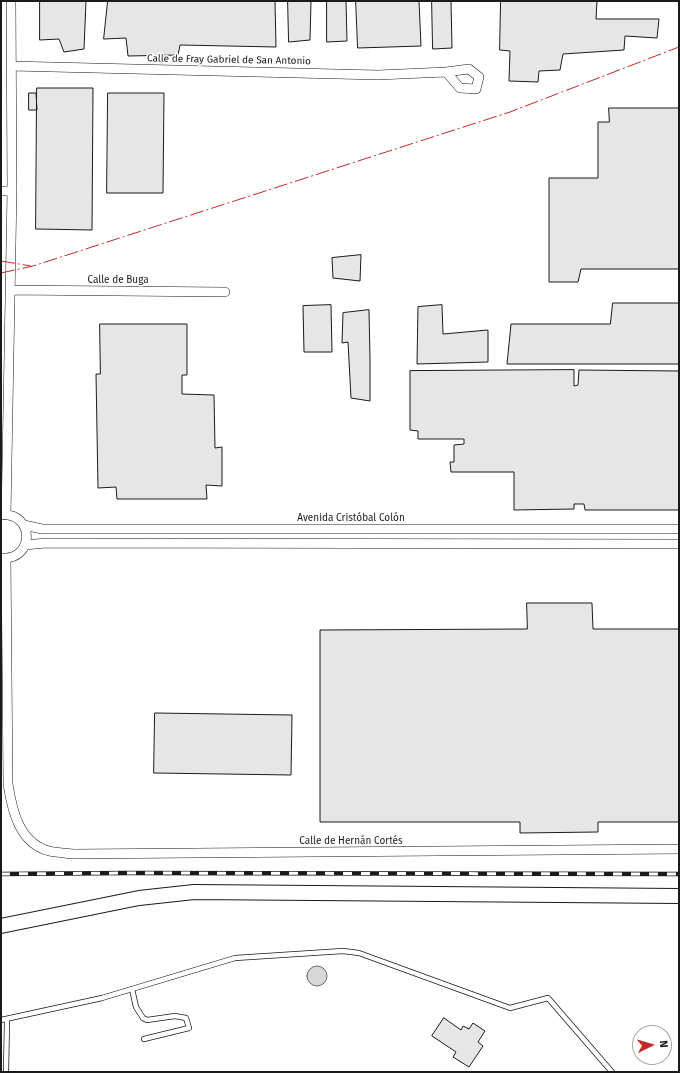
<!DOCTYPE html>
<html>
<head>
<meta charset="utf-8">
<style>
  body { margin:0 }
  #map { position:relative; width:680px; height:1073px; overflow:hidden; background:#fff; font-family:"Fira Sans",sans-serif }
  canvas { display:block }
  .frame { position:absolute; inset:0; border:2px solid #1a1a1a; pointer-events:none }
  .north { position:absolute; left:632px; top:1025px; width:40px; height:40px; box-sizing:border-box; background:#fff; border:1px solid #a3a3a3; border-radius:50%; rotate:85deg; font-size:11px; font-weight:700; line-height:16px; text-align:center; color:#1a1a1a }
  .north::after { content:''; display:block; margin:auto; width:14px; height:18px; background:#c62828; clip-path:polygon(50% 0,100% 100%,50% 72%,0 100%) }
</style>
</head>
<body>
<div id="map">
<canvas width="680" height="1073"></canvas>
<div class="frame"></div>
<div class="north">N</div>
</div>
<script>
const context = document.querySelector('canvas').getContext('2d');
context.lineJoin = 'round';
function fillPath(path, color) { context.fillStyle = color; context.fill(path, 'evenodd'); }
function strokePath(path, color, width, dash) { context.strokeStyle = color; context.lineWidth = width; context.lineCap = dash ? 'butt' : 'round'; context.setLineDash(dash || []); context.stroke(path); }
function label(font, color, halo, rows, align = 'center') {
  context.font = font + ' "Fira Sans",sans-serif'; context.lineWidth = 3; context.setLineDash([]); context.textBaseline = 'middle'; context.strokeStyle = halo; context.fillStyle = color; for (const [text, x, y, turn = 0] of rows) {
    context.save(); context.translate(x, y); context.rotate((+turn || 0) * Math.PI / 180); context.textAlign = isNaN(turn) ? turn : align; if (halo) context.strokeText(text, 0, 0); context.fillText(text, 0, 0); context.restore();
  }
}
const water = new Path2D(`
  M307 976a10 10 0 1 1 20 0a10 10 0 1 1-20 0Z`);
fillPath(water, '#d7d7d7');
strokePath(water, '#6a6a6a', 1);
const building = new Path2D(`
  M40 1H86L84 49 64 52 59 39 40 40Z
  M108 1H275L276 47 180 45 178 55 128 56 126 38 104 39Z
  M288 1H311L310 40 289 42Z
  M327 1H346L347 41 327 42Z
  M356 1H419L421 46 358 48Z
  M432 1H451L452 48 433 49Z
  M501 1H597L596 19H659L657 38 625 36 624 50 563 54 560 70 539 71 538 82 509 81 510 51 500 50Z
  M37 88H93L92 230 36 229Z
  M29 93H36L37 110H29Z
  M108 93H164L163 193H107Z
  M609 108H679V269H581L578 282H549V178H598V122H609Z
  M361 255 360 281 333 278 332 258Z
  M613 303H679V364H507L511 324H610Z
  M331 305 332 352H304L303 306Z
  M442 305 443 334 488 330V362L417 364 418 307Z
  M369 310 370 358V401L351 398 348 342 342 343 343 313Z
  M100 324H187V375H182V394L214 395 215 448 222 447V486L206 485 207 499H117L116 487 98 488 96 374H100Z
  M574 370V386L578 385 579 370 679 371V510H585L584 504H574V509L514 510V472H451L450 462H454V445L464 444V439H418V431L410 430V371Z
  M527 603H592L593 629H679V822H598V832L520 833V822H320V630L527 629Z
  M155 713 292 715 291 775 154 773Z
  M444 1018 461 1030 463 1026 469 1029 473 1023 485 1031 478 1042 483 1046 469 1067 453 1057 456 1052 432 1036Z`);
fillPath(building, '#e6e6e6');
strokePath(building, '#1a1a1a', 1);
const service = new Path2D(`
  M132 989 136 1007 143 1018 147 1020 175 1016 186 1018 189 1028 144 1039
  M1 1020 102 998 235 958 343 951 359 953 510 1008 548 998 612 1072
  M6 1072 7 1020`);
const minor = new Path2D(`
  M11 66 378 75 446 72 460 88 476 89 479 77 469 69 446 72
  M1 191H12
  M10 290 225 292
  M1 515C35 512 35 561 1 558
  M6 515 12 191 11 1
  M24 525 42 529H679
  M25 545 46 543 679 544
  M6 558 8 784C12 810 19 843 49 851 57 853 66 853 74 854L679 849`);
const primary = new Path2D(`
  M1 926 139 898 194 892 679 896`);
strokePath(service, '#1a1a1a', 6);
strokePath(minor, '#1a1a1a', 10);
strokePath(primary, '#1a1a1a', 16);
strokePath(service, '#fff', 4.5);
strokePath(minor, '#fff', 9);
strokePath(primary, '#fff', 14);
const rail = new Path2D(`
  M1 874 127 873 679 874`);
strokePath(rail, '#1a1a1a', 4.5);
strokePath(rail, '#fff', 3, [9]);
strokePath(new Path2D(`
  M1 261 31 266
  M1 273 33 266 510 112 679 47`), '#c62828', 1, [14, 3, 2, 3]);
label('10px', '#1a1a1a', '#fff', [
  ["Calle de Fray Gabriel de San Antonio",229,60,1],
  ["Calle de Buga",118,280],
  ["Avenida Cristóbal Colón",351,518],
  ["Calle de Hernán Cortés",351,841]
]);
</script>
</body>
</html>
